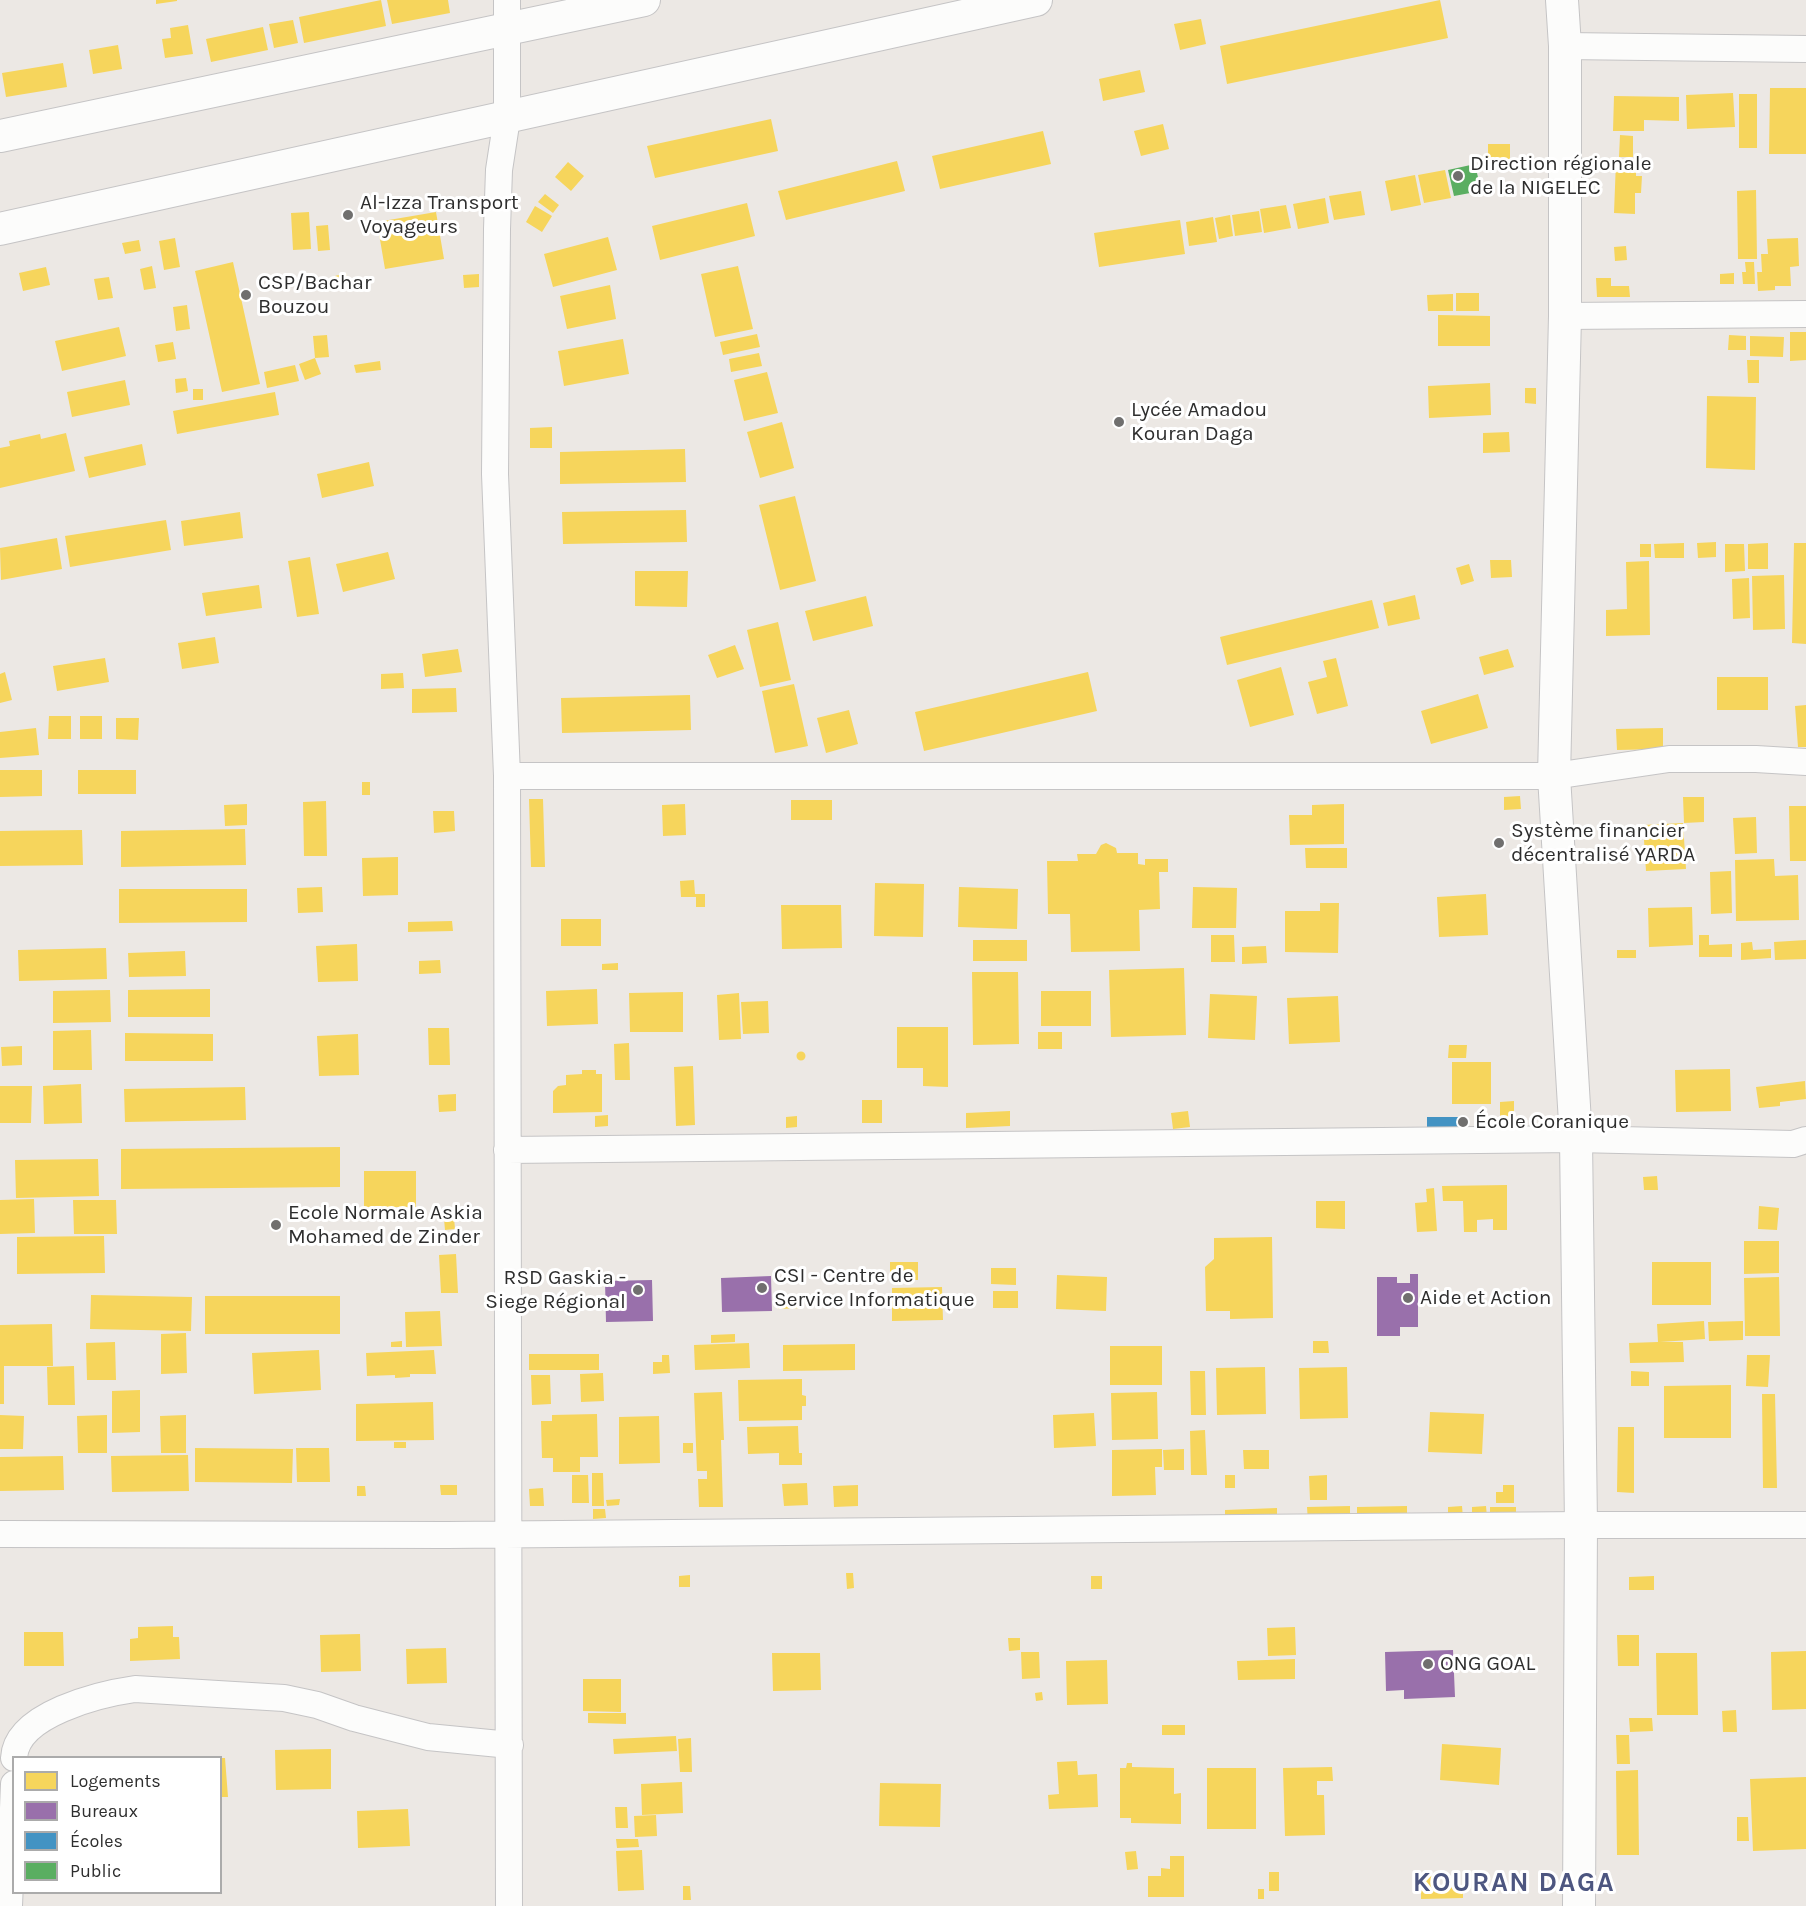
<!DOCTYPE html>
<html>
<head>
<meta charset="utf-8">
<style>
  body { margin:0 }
  #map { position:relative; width:1806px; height:1906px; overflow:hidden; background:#ece8e4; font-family:Karla,sans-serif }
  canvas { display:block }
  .legend { position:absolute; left:12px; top:1756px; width:210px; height:138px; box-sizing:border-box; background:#fff; border:2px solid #ababab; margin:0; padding:8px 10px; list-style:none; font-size:18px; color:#2e2e2e }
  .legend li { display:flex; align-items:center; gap:12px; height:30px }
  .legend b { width:30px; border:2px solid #ababab }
</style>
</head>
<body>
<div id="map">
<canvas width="1806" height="1906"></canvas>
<ul class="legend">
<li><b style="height:16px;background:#f6d55c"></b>Logements</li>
<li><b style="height:16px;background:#9970ab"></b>Bureaux</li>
<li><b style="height:16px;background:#4393c3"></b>Écoles</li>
<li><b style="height:16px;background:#5aae61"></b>Public</li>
</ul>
</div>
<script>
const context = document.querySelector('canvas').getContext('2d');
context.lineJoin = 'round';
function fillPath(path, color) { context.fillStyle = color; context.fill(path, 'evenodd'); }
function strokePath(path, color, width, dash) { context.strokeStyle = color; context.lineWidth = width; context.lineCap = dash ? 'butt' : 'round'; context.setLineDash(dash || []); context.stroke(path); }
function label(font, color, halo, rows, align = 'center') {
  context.font = font + ' Karla,sans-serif'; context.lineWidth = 6; context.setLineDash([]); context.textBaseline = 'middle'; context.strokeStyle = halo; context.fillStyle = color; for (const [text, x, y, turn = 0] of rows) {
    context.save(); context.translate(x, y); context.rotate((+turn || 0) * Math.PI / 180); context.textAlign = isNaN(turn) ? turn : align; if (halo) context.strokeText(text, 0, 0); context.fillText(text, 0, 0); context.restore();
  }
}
fillPath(new Path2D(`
  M156 0H177V1L156 4Z
  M381 0 386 26 304 43 299 17Z
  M387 0H448L450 13 392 24Z
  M1440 0 1448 38 1227 84 1220 46Z
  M1201 19 1206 44 1180 50 1174 24Z
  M293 20 298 43 274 48 269 24Z
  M188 25 193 54 165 58 162 39 171 38 170 28Z
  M263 27 268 50 211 62 206 39Z
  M118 45 122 69 93 74 89 50Z
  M63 63 67 87 6 97 2 73Z
  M1140 70 1145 92 1103 101 1099 79Z
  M1770 88H1806V154H1769Z
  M1733 93 1735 127 1687 129 1686 95Z
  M1739 94H1757V148H1739Z
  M1614 96 1679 97V121L1644 120V131H1613Z
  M771 119 778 151 655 178 647 146Z
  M1163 124 1169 149 1141 156 1134 131Z
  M1043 131 1051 164 940 189 932 156Z
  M1620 135 1633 136V157H1619Z
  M1488 144H1510V159H1488Z
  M897 161 905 191 786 220 778 191Z
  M1616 161 1636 162V176H1642L1641 193H1635V214L1614 213Z
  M568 162 584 176 571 191 555 177Z
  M1445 170 1451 198 1424 203 1418 175Z
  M1415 175 1421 205 1391 211 1385 181Z
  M1756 190 1757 259H1738L1737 191Z
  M1361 191 1365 215 1334 220 1329 196Z
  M545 194 559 205 553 213 538 202Z
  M1325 198 1329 223 1298 229 1293 204Z
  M747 203 755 236 660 260 652 226Z
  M1286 205 1291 228 1264 233 1260 209Z
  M535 206 552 216 542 232 526 222Z
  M1259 211 1262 232 1235 236 1232 215Z
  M309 212 311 249 293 250 291 213Z
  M436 212 444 259 385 269 377 222Z
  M1230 215 1233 236 1219 239 1215 218Z
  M1213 217 1217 242 1189 246 1186 222Z
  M1180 220 1185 254 1099 267 1094 233Z
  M328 225 330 250 318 251 316 226Z
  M608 237 617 270 553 287 544 254Z
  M175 238 180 267 164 270 159 241Z
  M1798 238 1799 266 1790 267 1791 286H1775V290L1758 291 1757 272H1762L1761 254H1768L1767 239Z
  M139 240 141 251 125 254 122 243Z
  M1626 246 1627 260 1615 261 1614 247Z
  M233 262 260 384 222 392 195 271Z
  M1745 262H1754L1755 284H1743L1742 272H1746Z
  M152 266 156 288 144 290 140 269Z
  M738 266 753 329 715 337 701 274Z
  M46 267 50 285 23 291 19 273Z
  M346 273 348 287 339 289 335 276Z
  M1734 273V284H1720V274Z
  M479 274V287L464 288 463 275Z
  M109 277 113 298 98 300 94 279Z
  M1596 278H1611V286H1629L1630 297H1597Z
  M610 285 616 319 567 329 560 296Z
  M1456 293H1479V311H1456Z
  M1453 294V311H1428L1427 295Z
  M187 305 190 329 176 331 173 307Z
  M1438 315 1490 316V346H1438Z
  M119 327 126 356 62 371 55 341Z
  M1790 332H1806V360L1790 361Z
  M757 334 760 347 723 355 720 342Z
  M327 335 329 357 315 358 321 374 305 380 299 364 315 358 313 336Z
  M1729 335 1746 336V350H1728Z
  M1750 336 1784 337 1783 357 1750 356Z
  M623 339 629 374 564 386 558 351Z
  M173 342 176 359 158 362 155 345Z
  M759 353 762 366 731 372 729 359Z
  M1747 360H1759V383H1748Z
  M380 361 381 370 356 373 354 365Z
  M295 365 299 381 267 388 264 372Z
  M767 372 778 413 744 421 734 380Z
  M186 378 188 391 176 393 175 379Z
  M125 380 130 405 72 417 67 392Z
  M1490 383 1491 415 1429 418 1428 386Z
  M1525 388H1536V404L1525 403Z
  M193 389H203V400H193Z
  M275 392 279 415 177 434 173 411Z
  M1707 396 1756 397 1755 470 1706 468Z
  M782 422 794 468 760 478 747 432Z
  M552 427V448H530V428Z
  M1509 432 1510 452 1483 453V433Z
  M66 433 75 471 0 488V448L10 446 9 441 40 434 41 439Z
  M142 444 146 465 89 478 84 457Z
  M685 449 686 482 560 484V452Z
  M369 462 374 486 322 498 317 474Z
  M795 496 816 581 780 590 759 505Z
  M686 510 687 542 563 544 562 512Z
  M240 512 243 538 184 546 181 521Z
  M166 520 171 550 70 567 65 536Z
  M57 538 62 569 1 580 0 548Z
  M1716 542V557L1698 558 1697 543Z
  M1684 543V558H1655L1654 544Z
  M1768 543V569H1748V544Z
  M1794 543H1806V644L1792 643Z
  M1640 544H1651V557H1640Z
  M1725 544H1744L1745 571 1725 572Z
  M388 552 395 579 343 592 336 564Z
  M310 557 319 614 297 617 288 561Z
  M1490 560H1511L1512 577 1491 578Z
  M1649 561 1650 635 1606 636V610L1627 609 1626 562Z
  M1469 564 1474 581 1461 585 1456 568Z
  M635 571H688L687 607 635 606Z
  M1784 575 1785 629 1753 630 1752 576Z
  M1749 578 1750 618 1733 619 1732 579Z
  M259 585 262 608 206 616 202 593Z
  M1415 595 1420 619 1388 626 1383 603Z
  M866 596 873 626 813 641 805 611Z
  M1372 600 1379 628 1227 665 1220 637Z
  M778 622 791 680 760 687 747 630Z
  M215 637 219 663 182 669 178 643Z
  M735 645 744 669 717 678 708 655Z
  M458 649 462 672 425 677 422 654Z
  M1508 649 1514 667 1484 675 1479 657Z
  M105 658 109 682 57 691 53 666Z
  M1336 658 1348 706 1317 714 1308 682 1327 677 1323 661Z
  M1281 667 1294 715 1250 727 1237 680Z
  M5 672 12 700 0 703V674Z
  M1088 672 1097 711 924 751 915 712Z
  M403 673 404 688 381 689V674Z
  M1717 677H1768V710H1717Z
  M794 684 808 746 775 753 762 691Z
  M456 688 457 712 412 713V689Z
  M1478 694 1488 728 1431 744 1421 711Z
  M690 695 691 730 562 733 561 698Z
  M1806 705V747H1798L1795 706Z
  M849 710 858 744 826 753 817 718Z
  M49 716H71V739H48Z
  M80 716H102V739H80Z
  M116 718H139L138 740 116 739Z
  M36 728 39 755 0 758V732Z
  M1663 728V749L1617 750 1616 729Z
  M0 770H42V796L0 797Z
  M78 770H136V794H78Z
  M362 782H370V795H362Z
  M1520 796 1521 809 1504 810V797Z
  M1683 797H1704V822L1684 823Z
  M529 799H543L545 867H531Z
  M791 800H832V820H791Z
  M326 801 327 856H304L303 802Z
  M247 804V825L225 826 224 805Z
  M685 804 686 835 663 836 662 805Z
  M1344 804V844L1290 845 1289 815H1312V805Z
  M1789 806H1806V861H1790Z
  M433 811H454L455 831 434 833Z
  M1756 817 1757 853 1735 854 1733 818Z
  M1683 823 1686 869 1646 871 1643 825Z
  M245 829 246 865 121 867V831Z
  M82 830 83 865 0 866V831Z
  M1106 843 1116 848 1117 853H1138V864L1145 865V859H1168V872H1159L1160 909 1139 910 1140 951 1071 952 1070 914H1048L1047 861H1078L1077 854H1096L1101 845Z
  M1305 848H1347V868H1306Z
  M398 857V895L363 896 362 858Z
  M1774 859 1775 876 1798 875 1799 920 1736 921 1735 860Z
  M1731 871 1732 913 1711 914 1710 872Z
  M694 880 695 894H705V907H696V897H681L680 881Z
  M875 883 924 884 923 937 874 936Z
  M322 887 323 912 298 913 297 888Z
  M959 887 1018 889 1017 929 958 927Z
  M1193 887 1237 888 1236 928H1192Z
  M119 889H247V922L119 923Z
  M1486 894 1488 935 1439 937 1437 897Z
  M1320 903H1339L1338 953 1285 952V911H1320Z
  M781 905H841L842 948 782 949Z
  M1692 907 1693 945 1649 947 1648 908Z
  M561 919H601V946H561Z
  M452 921 453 931 408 932V922Z
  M1211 935H1234L1235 962H1211Z
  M1699 935H1709V945L1732 944V957H1699Z
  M973 940H1027V961H973Z
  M1806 940V959L1775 960 1774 942Z
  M1752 942 1753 950 1771 949V958L1741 960V943Z
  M357 944 358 981 318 982 316 946Z
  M1266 946 1267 963 1242 964V947Z
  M106 948 107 979 19 981 18 950Z
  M1617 950H1636V958H1617Z
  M185 951 186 976 129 977 128 953Z
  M440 960 441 973 419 974V961Z
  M618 963V970H602V964Z
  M1184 968 1186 1035 1111 1037 1109 970Z
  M972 972H1018L1019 1044 973 1045Z
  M210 989V1017H128V990Z
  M597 989 598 1024 547 1026 546 991Z
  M110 990 111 1022 53 1023V991Z
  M1041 991H1091V1026H1041Z
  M683 992V1032H630L629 993Z
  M739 993 741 1039 719 1040 717 995Z
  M1210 994 1257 996 1255 1040 1208 1038Z
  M1338 996 1340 1042 1289 1044 1287 998Z
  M768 1001 769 1033 743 1034 741 1002Z
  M897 1027H948V1087L923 1086V1068H897Z
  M428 1028H449L450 1065H429Z
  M91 1030 92 1070H53V1031Z
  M1038 1032H1062V1049H1038Z
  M125 1033 213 1034V1061H125Z
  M358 1034 359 1075 319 1076 317 1036Z
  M629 1043 630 1080H615L614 1044Z
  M1449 1045H1467L1466 1058H1448Z
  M22 1046V1065L2 1066 1 1047Z
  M796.5 1056a4.5 4.5 0 1 1 9 0a4.5 4.5 0 1 1-9 0Z
  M1452 1062H1491V1104H1452Z
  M693 1066 695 1125 676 1126 674 1067Z
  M1730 1069 1731 1111 1676 1112 1675 1070Z
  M582 1070H596V1074H602V1112L553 1113V1091L558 1086 566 1085V1075L582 1074Z
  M1805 1081 1806 1099 1780 1102V1106L1759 1108 1756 1087Z
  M81 1084 82 1123 44 1124 43 1086Z
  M0 1086H32L31 1123H0Z
  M245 1087 246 1120 125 1122 124 1089Z
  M456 1094V1111L439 1112 438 1095Z
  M862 1100H882V1123H862Z
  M1514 1101V1121L1500 1122V1102Z
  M1010 1111V1126L966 1128V1113Z
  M1188 1111 1190 1127 1173 1129 1171 1113Z
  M608 1115V1126L595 1127V1116Z
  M797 1116V1127L786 1128V1117Z
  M340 1147V1187L121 1189V1149Z
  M98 1159 99 1196 16 1198 15 1160Z
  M364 1171H416V1207H364Z
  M1657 1176 1658 1190H1644L1643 1177Z
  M1507 1185V1230H1493V1219L1477 1220V1232H1464L1463 1201H1443L1442 1186Z
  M1434 1188 1437 1231 1417 1232 1415 1203 1427 1202 1426 1189Z
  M34 1199 35 1233 0 1234V1200Z
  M73 1200H116L117 1234H74Z
  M1316 1201H1345V1229L1316 1228Z
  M1759 1206 1779 1208 1777 1230 1758 1229Z
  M454 1218 455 1229 445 1230 444 1219Z
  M104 1236 105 1273 17 1274V1237Z
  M1272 1237 1273 1318 1230 1319V1311H1206L1205 1267 1214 1259V1238Z
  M1744 1241H1779V1273L1744 1274Z
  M456 1254 458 1293H441L439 1255Z
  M890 1262H918V1280H890Z
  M1652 1262H1711V1305H1652Z
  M991 1268H1016V1285L991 1284Z
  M1057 1275 1107 1277 1106 1311 1056 1309Z
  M1779 1277 1780 1336H1745L1744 1278Z
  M942 1287 943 1320 892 1321V1288Z
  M993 1291H1018V1308H993Z
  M91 1295 192 1297 191 1331 90 1329Z
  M205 1296H340V1334H205Z
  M778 1296H800L801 1308 778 1309Z
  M440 1311 442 1346 406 1347 405 1312Z
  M1704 1321 1705 1339 1660 1342H1683L1684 1362 1630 1363 1629 1343 1658 1342 1657 1324Z
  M1743 1321V1340L1709 1341 1708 1322Z
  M52 1324 53 1366H4V1404H0V1325Z
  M186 1333 187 1373 161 1374V1334Z
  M735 1334V1342L711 1343V1335Z
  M402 1341V1347H391V1342Z
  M1313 1341H1328L1329 1353H1313Z
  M115 1342 116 1380H87L86 1343Z
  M749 1343 750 1368 695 1370 694 1345Z
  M855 1344V1370L783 1371V1345Z
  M1110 1346H1162V1385H1110Z
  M319 1350 321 1390 254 1394 252 1353Z
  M434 1350 436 1374H410V1377L395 1378V1375L367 1376 366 1353Z
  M529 1354H599V1370H529Z
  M662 1355H669L670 1373 653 1374V1362H662Z
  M1747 1355H1770L1768 1387 1746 1386Z
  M74 1366 75 1405H48L47 1367Z
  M1265 1367 1266 1414 1217 1415 1216 1368Z
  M1347 1367 1348 1418 1300 1419 1299 1368Z
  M1190 1371H1205L1206 1415H1191Z
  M1631 1371 1649 1372V1386H1631Z
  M603 1373 604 1401 581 1402 580 1374Z
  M531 1375H550L551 1404 532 1405Z
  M802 1379V1395L806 1396V1406H802V1420L739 1421 738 1380Z
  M1731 1385V1438H1664V1386Z
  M140 1390V1432L112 1433V1391Z
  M722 1392 724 1440H721L723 1507H699L698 1479H707V1471H697L694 1393Z
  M1157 1392 1158 1439 1112 1440 1111 1393Z
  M1762 1394H1775L1777 1488H1763Z
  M433 1402 434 1440 356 1441V1404Z
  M1430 1412 1484 1414 1482 1454 1428 1452Z
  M1094 1413 1096 1446 1054 1448 1053 1415Z
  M597 1414 598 1457H580V1472H553V1458H542L541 1421H552V1415Z
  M0 1415 24 1416 23 1449H0Z
  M107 1415V1453H78L77 1416Z
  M186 1415V1453H161L160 1416Z
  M659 1416 660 1463 619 1464V1417Z
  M798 1426 799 1453H802V1465H779V1453L748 1454 747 1427Z
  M1618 1427H1634V1493L1617 1492Z
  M1205 1430 1207 1475H1191L1190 1431Z
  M394 1442H406V1448H394Z
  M683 1443H693V1453H683Z
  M195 1448 293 1449 292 1483 195 1482Z
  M296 1448H329L330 1482H297Z
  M1162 1449V1467H1155L1156 1495 1112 1496V1450Z
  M1184 1449V1470H1164L1163 1450Z
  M1243 1450H1269V1469H1244Z
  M188 1455 189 1491 112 1492 111 1456Z
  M63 1456 64 1490 0 1491V1457Z
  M592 1473H603L604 1506H592Z
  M572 1475H588L589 1503H572Z
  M1225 1475H1235V1488H1225Z
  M1327 1475V1500H1310L1309 1476Z
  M807 1483 808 1505 784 1506 782 1484Z
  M440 1485H457V1495H441Z
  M858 1485V1506L834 1507 833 1486Z
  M1503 1485H1514V1503H1496V1492H1503Z
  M357 1486H365L366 1496H357Z
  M543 1488 544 1506H530L529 1489Z
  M620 1499 619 1505 607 1506 606 1500Z
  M1350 1506V1521L1308 1522 1307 1507Z
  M1407 1506V1524L1357 1525V1507Z
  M1462 1506 1463 1518H1448V1507Z
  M1486 1506 1487 1517 1472 1518V1507Z
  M1490 1507H1516V1522L1490 1523Z
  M1277 1508V1523L1225 1524V1510Z
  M593 1509H605L606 1518 593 1519Z
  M846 1573H853L854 1588 847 1589Z
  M690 1575V1587H679V1576Z
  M1091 1576H1102V1589H1091Z
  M1654 1576V1590H1629V1577Z
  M173 1626V1637H179L180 1659 130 1661V1639L138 1638V1627Z
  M1295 1627 1296 1655 1268 1656 1267 1628Z
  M24 1632H63L64 1666H24Z
  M360 1634 361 1671 321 1672 320 1635Z
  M1617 1635H1639V1666H1618Z
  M1008 1638H1020V1650L1009 1651Z
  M446 1648 447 1683 407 1684 406 1649Z
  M1806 1651V1709L1772 1710 1771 1652Z
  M1021 1652H1039L1040 1678 1022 1679Z
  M772 1653H820L821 1690 773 1691Z
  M1656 1653H1697L1698 1715H1657Z
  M1295 1659V1679L1238 1680 1237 1661Z
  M1107 1660 1108 1704 1067 1705 1066 1661Z
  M583 1679H621V1712L583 1711Z
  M1042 1692 1043 1700 1036 1701 1035 1693Z
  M1736 1710 1737 1732H1723L1722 1711Z
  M588 1713H626V1724L588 1723Z
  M1629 1718H1652L1653 1731 1630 1732Z
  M1162 1725H1185V1735H1162Z
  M1616 1735H1629L1630 1764H1617Z
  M676 1736 677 1751 614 1754 613 1739Z
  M691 1738 692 1772H680L678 1739Z
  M1442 1744 1501 1748 1499 1785 1440 1780Z
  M331 1749V1789L276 1790 275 1750Z
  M220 1758H225L228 1797H220Z
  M1077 1761 1078 1775 1097 1774 1098 1807 1049 1809 1048 1795 1059 1794 1057 1762Z
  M1127 1763H1132V1767L1174 1768V1794L1181 1793V1824L1131 1823V1818H1120V1768H1126Z
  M1332 1767 1333 1781H1317V1795H1324L1325 1835 1285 1836 1283 1768Z
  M1207 1768H1256V1829H1207Z
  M1638 1770 1639 1855H1617L1616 1771Z
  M1806 1777V1849L1753 1851 1750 1779Z
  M682 1782 683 1813 642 1815 641 1784Z
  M880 1783 941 1784 940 1827 879 1826Z
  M615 1807H627L628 1828H616Z
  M408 1809 410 1846 358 1848 357 1811Z
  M656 1815 657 1836 635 1837 634 1816Z
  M1737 1817H1748L1749 1841H1737Z
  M616 1839H638L639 1847 617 1848Z
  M642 1850 644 1890 618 1891 616 1851Z
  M1136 1851 1138 1869 1127 1870 1125 1852Z
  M1170 1856H1184V1897H1148V1876H1161V1868L1170 1869Z
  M1269 1872H1279V1891H1269Z
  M1434 1876V1888L1463 1887V1898L1421 1899V1877Z
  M683 1886H690L691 1900H683Z
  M1258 1889H1264V1899H1258Z`), '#f6d55c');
fillPath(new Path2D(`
  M1410 1274H1418V1327H1400V1336H1377V1277H1397V1283H1410Z
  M771 1276 772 1311 722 1312 721 1278Z
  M652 1280 653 1321 606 1322 605 1281Z
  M1453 1650 1455 1697 1404 1699V1690L1386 1691 1385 1652Z`), '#9970ab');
fillPath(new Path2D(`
  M1427 1117H1466V1129H1427Z`), '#4393c3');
fillPath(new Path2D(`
  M1475 164 1481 191 1454 196 1448 170Z`), '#5aae61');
const minor = new Path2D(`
  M507 0V118L499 170 497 229 495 474 507 776 509 1906
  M1565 46 1806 49
  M1565 316 1806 314
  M507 776H1554L1669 759H1756L1806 762
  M507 1150 1576 1139 1793 1144 1806 1140
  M0 1534 447 1535 1581 1525H1806
  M14 1758C16 1714 100 1694 135 1689L284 1698 317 1705 354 1718 428 1737 510 1745
  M9 1906 14 1784`);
const tertiary = new Path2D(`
  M1562 0 1565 46V316L1554 776 1576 1139 1581 1525 1579 1906
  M0 136 644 0
  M0 229 1036 0`);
strokePath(minor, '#c5c4c5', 28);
strokePath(tertiary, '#c5c4c5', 34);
strokePath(minor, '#fcfcfb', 26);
strokePath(tertiary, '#fcfcfb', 32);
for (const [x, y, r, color] of [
  [1458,176,6,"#706f6e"],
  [348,215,6,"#706f6e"],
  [246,295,6,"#706f6e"],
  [1119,422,6,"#706f6e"],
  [1499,843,6,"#706f6e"],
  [1463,1122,6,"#706f6e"],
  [276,1225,6,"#706f6e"],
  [762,1288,6,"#706f6e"],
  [638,1290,6,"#706f6e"],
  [1408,1298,6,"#706f6e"],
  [1428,1664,6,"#706f6e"]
]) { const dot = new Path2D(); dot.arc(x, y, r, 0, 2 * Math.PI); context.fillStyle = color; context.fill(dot); strokePath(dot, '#fff', 2); }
label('21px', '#2e2e2e', '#fff', [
  ["Direction régionale",1470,164],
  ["de la NIGELEC",1470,188],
  ["Al-Izza Transport",360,203],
  ["Voyageurs",360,227],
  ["CSP/Bachar",258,283],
  ["Bouzou",258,307],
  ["Lycée Amadou",1131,410],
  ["Kouran Daga",1131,434],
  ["Système financier",1511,831],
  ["décentralisé YARDA",1511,855],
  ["École Coranique",1475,1122],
  ["Ecole Normale Askia",288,1213],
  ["Mohamed de Zinder",288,1237],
  ["CSI - Centre de",774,1276],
  ["Service Informatique",774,1300],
  ["RSD Gaskia -",626,1278,"right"],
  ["Siege Régional",626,1302,"right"],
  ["Aide et Action",1420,1298],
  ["ONG GOAL",1440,1664]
], 'left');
context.letterSpacing = '1.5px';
label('bold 27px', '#4d5680', '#fff', [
  ["KOURAN DAGA",1514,1883]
]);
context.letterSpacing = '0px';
</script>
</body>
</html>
